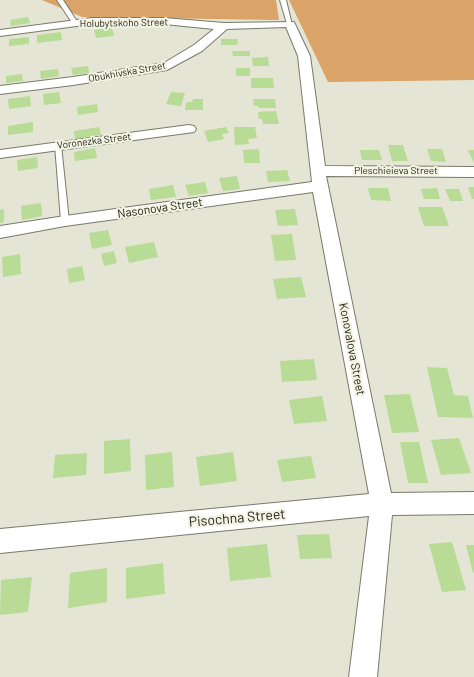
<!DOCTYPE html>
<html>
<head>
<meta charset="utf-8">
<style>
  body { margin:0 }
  canvas { display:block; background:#e4e5d4 }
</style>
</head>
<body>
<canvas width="474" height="677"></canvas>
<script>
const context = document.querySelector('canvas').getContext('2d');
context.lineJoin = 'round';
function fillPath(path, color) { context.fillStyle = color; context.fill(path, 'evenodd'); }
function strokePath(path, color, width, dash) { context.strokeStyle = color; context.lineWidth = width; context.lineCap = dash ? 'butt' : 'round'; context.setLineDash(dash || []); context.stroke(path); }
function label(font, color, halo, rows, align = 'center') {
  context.font = font + ' Barlow,sans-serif'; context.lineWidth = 4; context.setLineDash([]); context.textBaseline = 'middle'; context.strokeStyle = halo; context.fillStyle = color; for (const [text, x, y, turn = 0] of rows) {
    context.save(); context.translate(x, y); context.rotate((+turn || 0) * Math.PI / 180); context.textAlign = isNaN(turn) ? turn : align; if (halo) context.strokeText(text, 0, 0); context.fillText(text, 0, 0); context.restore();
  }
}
fillPath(new Path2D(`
  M42 0H276L279 20 82 17Z
  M289 0H474V80L328 82Z`), '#daa368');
fillPath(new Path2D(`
  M28 17 30 23 11 26 10 20Z
  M112 28 114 36 96 38 94 30Z
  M61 32 62 40 37 43V35Z
  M29 37V44L9 46V39Z
  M221 39H238L237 45H221Z
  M232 51H250V56H233Z
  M268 57 269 66H253L252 58Z
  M88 66 89 73 73 75 71 68Z
  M236 68H250V76H236Z
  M58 69 59 76 41 79 40 71Z
  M22 74 23 81 6 83V76Z
  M251 78H273L274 88H251Z
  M59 92 61 103 44 105 43 94Z
  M171 92 185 93 181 106 166 104Z
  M30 96 31 106 9 109 8 99Z
  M193 99H203V110H185L186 102H192Z
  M253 99H275L276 108H259L258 106H254Z
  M97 104 98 112 78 115 77 107Z
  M276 111 279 124H263L262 119H259L258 112Z
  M33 122V132L8 135V126Z
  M99 127 101 135 75 139 74 131Z
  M226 127 229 133 222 134 224 139 208 142 204 131Z
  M234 127H255L257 138 248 139 249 144 235 145Z
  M388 145H403L408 161H392Z
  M95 148 97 158 75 161 74 152Z
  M259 149 260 163H244L243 150Z
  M427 149H442L446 162 431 161Z
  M360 150H379L382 160H362Z
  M468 150H474V163Z
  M37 157 38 168 18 171 17 160Z
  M287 170 290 181 268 182 266 171Z
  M237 176 240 189 223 191 219 178Z
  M205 182 208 193 189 196 185 185Z
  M173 185 176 197 151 200 149 189Z
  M468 187H474V199H472Z
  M368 188H388L391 201 371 200Z
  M437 188 440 199H424L421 189Z
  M445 189H459L463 201H450Z
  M41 203 42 216 22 220 21 206Z
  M418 207H442L449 226H424Z
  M4 209V222L0 223V210Z
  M295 209 298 225 278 226 275 210Z
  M108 230 112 245 92 249 89 233Z
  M292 234 296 260 275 261 271 235Z
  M154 242 158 257 129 263 125 247Z
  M114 251 117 263 104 266 101 254Z
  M20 254 21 274 3 277 2 257Z
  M82 266 85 280 69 283 67 269Z
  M301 277 306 297 277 299 273 279Z
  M314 359 317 380 282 382 280 361Z
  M427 367 447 368 454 395 468 396 473 418 438 417Z
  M410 394 419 432 392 433 384 395Z
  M322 396 327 421 294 424 289 400Z
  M459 438 471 473 441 475 431 440Z
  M130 439 131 471 104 474V441Z
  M400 442H419L428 483H408Z
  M172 452 174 487 146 490 145 455Z
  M233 452 237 481 200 486 196 457Z
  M87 453 86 475 53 478 55 455Z
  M311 456 316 478 282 482 277 460Z
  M329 534 332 558 300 559 297 535Z
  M452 542 466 590 442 592 429 544Z
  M267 544 271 577 230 581 227 548Z
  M466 545H474V573H473Z
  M163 563 165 594 126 599V568Z
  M107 568V602L68 608 70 573Z
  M32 577 28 612 0 615 1 580Z`), '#b8db95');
const service = new Path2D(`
  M57 0H63L78 23 77 24H73Z
  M280 0H286L292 25 287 24Z
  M58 143 61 145 69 221 65 224 61 221 55 145Z`);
const minor = new Path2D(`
  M92 18H164L224 23 294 22 310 56 325 166 474 167V177L326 176 391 493 474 492V514L392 515 377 677H349L369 516 0 553V529L369 494 313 192 65 226 0 238V226L65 216 312 182 298 56 286 27 227 29 202 51 167 70 73 85 0 94V86L73 77 164 63 194 45 214 29 164 24H92L0 36V30Z
  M189 125 194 126 196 129 194 132 0 158V150Z`);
strokePath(service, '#797a6a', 2);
strokePath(minor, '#797a6a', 2);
fillPath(service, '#fff');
fillPath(minor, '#fff');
label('10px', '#1f2019', '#f2f3e1', [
  ["Holubytskoho Street",124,23,-1],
  ["Obukhivska Street",127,72,-10],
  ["Voronezka Street",94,141,-7],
  ["Pleschieieva Street",396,171]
]);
label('12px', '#1f2019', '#f2f3e1', [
  ["Nasonova Street",160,208,-8],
  ["Konovalova Street",352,349,79]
]);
label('14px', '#1f2019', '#f2f3e1', [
  ["Pisochna Street",237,518,-5]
]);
</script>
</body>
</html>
